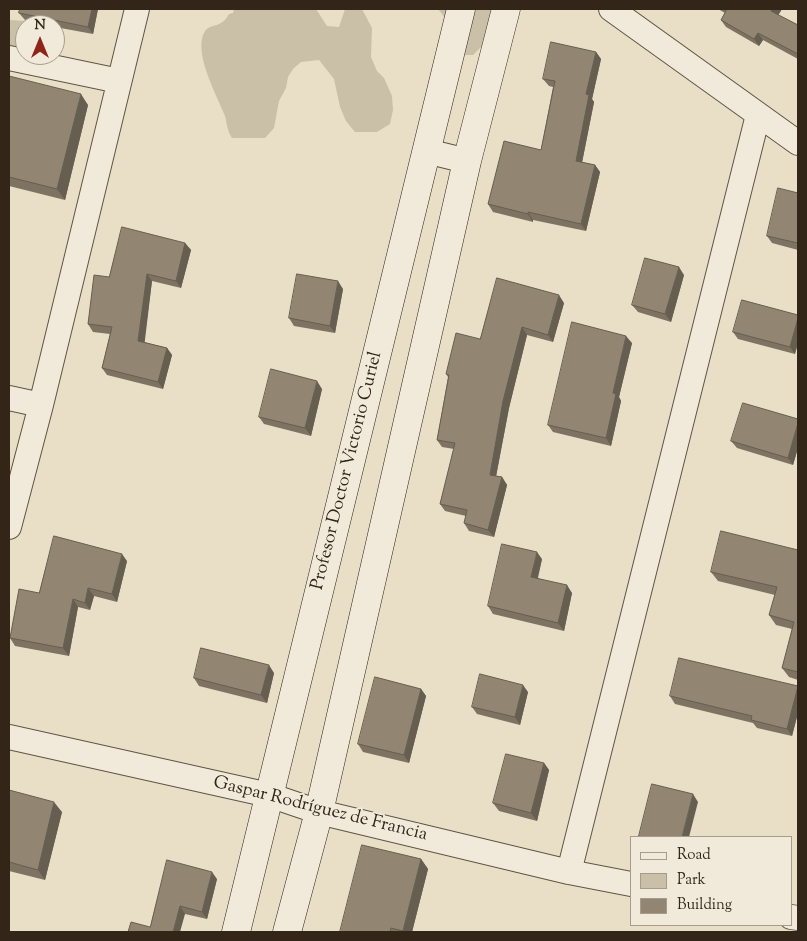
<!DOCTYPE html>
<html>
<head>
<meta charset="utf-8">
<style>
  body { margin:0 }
  #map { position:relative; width:807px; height:941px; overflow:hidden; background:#e9dfc6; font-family:"Sorts Mill Goudy",serif }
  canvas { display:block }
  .frame { position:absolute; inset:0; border:10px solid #332618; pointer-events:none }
  .legend { position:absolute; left:630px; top:836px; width:162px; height:90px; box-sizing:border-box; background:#f1eada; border:1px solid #a59c8c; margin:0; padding:6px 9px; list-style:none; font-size:15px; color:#332618 }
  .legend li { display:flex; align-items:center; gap:10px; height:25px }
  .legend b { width:25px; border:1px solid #a59c8c }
  .north { position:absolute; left:15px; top:15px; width:50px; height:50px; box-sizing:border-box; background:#f1eada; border:1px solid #a59c8c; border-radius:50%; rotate:0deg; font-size:14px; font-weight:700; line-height:20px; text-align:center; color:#332618 }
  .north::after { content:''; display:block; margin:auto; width:18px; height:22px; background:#8f2418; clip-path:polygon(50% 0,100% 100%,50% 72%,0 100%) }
</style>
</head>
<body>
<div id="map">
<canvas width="807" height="941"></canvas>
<div class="frame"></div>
<ul class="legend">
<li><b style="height:6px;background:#f1eada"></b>Road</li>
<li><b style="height:14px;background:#cac0a8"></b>Park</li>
<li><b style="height:14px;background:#928672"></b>Building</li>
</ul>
<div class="north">N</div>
</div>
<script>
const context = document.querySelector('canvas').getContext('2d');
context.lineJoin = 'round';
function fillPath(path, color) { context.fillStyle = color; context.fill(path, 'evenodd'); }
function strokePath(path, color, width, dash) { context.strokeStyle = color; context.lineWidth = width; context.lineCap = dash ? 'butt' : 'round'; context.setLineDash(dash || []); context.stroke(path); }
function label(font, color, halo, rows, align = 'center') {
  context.font = font + ' "Sorts Mill Goudy",serif'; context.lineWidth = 4; context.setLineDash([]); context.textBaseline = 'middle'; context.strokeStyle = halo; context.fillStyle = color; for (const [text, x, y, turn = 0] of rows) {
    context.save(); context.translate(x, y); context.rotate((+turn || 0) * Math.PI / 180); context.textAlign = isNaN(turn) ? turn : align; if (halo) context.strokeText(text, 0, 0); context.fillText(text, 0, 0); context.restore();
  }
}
fillPath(new Path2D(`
  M234 9H316L327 26 339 27 345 9H362L372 28 371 57 377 71 384 78 392 96 393 110 390 124 377 132H355L346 121 340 107 334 79 319 60 301 62 293 69 288 77 286 88 279 101 274 128 265 138H232C227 131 227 123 225 116 217 96 192 51 205 31 211 23 221 29 229 14L233 13Z
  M438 9H498L482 46 473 55H463L446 19Z
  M9 20 26 21 32 25H25V50H9Z`), '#cac0a8');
const minor = new Path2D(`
  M611 9 798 143
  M9 58 119 81
  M426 151 467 161
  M9 398 41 405
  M9 527 41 405 137 9
  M9 737 269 795 319 812 569 872 631 884
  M569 872 758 115
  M791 917 798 918`);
const secondary = new Path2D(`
  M236 932 461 9
  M287 932 319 812 467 161 506 9`);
strokePath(minor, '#605444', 26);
strokePath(secondary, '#332618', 29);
strokePath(minor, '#f1eada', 24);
strokePath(secondary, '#f1eada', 28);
fillPath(new Path2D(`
  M20 9H98L93 34 55 27V25H47L25 20 19 13Z
  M718 9H782L778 15 798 25V59L763 40 759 46 726 27 721 20 725 13Z
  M596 52 601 59 592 99 594 102 582 162 595 165 600 172 586 231 533 220V222L493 212 488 204 541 150 553 87 549 86 543 79Z
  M9 76 88 105 65 200 9 186Z
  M798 193V250L772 243 767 236Z
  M185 243 191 250 181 288 152 281 144 342 167 348 172 355 163 389 107 375 102 368 110 334 93 332 88 324 109 277Z
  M684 275 671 322 638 312 632 305Z
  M343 289 335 333 294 326 289 318Z
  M564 303 553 342 527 335 509 408 496 476 502 477 507 485 494 537 469 531 464 523 466 516 445 511 440 504 454 449 442 447 437 440 448 377 446 374 480 339Z
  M798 315 795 354 738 339 733 332Z
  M632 343 619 397 621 401 611 446 553 432 548 425Z
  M322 389 311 436 264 424 259 417Z
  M798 419V448L793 465 737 448 731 441Z
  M798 550V680L789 677 782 668 792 629 776 625 769 615 775 595 718 581 711 572Z
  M542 559 538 578 572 593 564 631 493 614 488 606Z
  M127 561 117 602 94 596 90 610 78 607 69 656 15 646 10 638 39 593Z
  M274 673 267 703 199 686 194 678Z
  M798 686V713L792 736 757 728 753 723 675 704 670 696Z
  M421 689 426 696 409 763 363 752 358 744Z
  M528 692 520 725 477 714 472 707Z
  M544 763 549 770 537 821 499 811 493 803Z
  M9 790 62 812 45 880 9 871Z
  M421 859 428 869 412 932H340Z
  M217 879 207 919 185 914 150 927Z`), '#7e7362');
fillPath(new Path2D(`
  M92 9H98L93 34 88 27Z
  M772 9H782L776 19 771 11Z
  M758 33 763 40 759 46 754 39Z
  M596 52 601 59 592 99 594 102 581 168 576 161 586 94Z
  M81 94 88 105 65 200 57 189Z
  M595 165 600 172 586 231 581 224Z
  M528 212 533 220V222L528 214Z
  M185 243 191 250 181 288 176 281Z
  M679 267 684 275 671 322 665 314Z
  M147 274 152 281 144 348 138 341Z
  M338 281 343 289 335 333 330 326Z
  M559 295 564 303 553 342 548 335Z
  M798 318V344L795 354 790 347Z
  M522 327 527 335 509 408 495 482 490 475 503 401Z
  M626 336 632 343 619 397 621 401 611 446 606 438 613 393Z
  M167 348 172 355 163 389 158 382Z
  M317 381 322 389 311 436 305 428Z
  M798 423V448L793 465 788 458Z
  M502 477 507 485 494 537 488 530Z
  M537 552 542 559 536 584 531 577Z
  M122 554 127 561 117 602 112 594Z
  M567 585 572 593 564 631 558 623Z
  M88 588 94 596 90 610 85 603Z
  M73 599 78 607 69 656 63 648Z
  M269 665 274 673 267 703 261 695Z
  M523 685 528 692 520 725 515 717Z
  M798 686V713L792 736 787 729Z
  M421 689 426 696 409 763 404 755Z
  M544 763 549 770 537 821 531 813Z
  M693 794 698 802 689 837H682Z
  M54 802 62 812 45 880 38 870Z
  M421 859 428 869 412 932H403V931Z
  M212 872 217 879 207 919 202 912Z
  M180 906 185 914 180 932H173Z`), '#665e50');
const building = new Path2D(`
  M20 9H92L88 27 19 13Z
  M725 9H772L771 11 798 25V54L758 33 754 39 721 20 727 9Z
  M551 42 596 52 586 94 589 95 576 161 595 165 581 224 528 212V214L488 204 504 141 541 150 555 81 543 79Z
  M9 76 81 94 57 189 9 177Z
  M778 188 798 193V243L767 236Z
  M122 227 185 243 176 281 147 274 138 341 167 348 158 382 102 368 112 327 88 324 94 275 109 277Z
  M645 258 679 267 665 314 632 305Z
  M297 274 338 281 330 326 289 318Z
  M497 278 559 295 548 335 522 327 503 401 490 475 502 477 488 530 464 523 467 510 440 504 455 443 437 440 449 375 446 374 456 333 480 339Z
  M742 300 798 315V318L790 347 733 332Z
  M572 322 626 336 613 393 616 394 606 438 548 425Z
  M271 369 317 381 305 428 259 417Z
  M743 403 798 419V423L788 458 731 441Z
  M721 531 798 550V672L782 668 794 622 769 615 777 587 711 572Z
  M54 536 122 554 112 594 88 588 85 603 73 599 63 648 10 638 19 589 39 593Z
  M502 544 537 552 531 577 567 585 558 623 488 606Z
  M201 648 269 665 261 695 194 678Z
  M679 658 798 686 787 729 751 720 752 716 670 696Z
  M480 674 523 685 515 717 472 707Z
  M375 677 421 689 404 755 358 744Z
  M506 754 544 763 531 813 493 803Z
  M652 784 693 794 682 837H643L639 836Z
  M9 790 54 802 38 870 9 862Z
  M362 845 421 859 403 931 391 928 390 932H340Z
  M167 860 212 872 202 912 180 906 173 932H128L131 922 150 927Z`);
fillPath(building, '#928672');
strokePath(building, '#665e50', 1);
label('18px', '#332618', '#f1eada', [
  ["Profesor Doctor Victorio Curiel",348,471,-76],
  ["Gaspar Rodríguez de Francia",320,810,14]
]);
</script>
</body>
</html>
